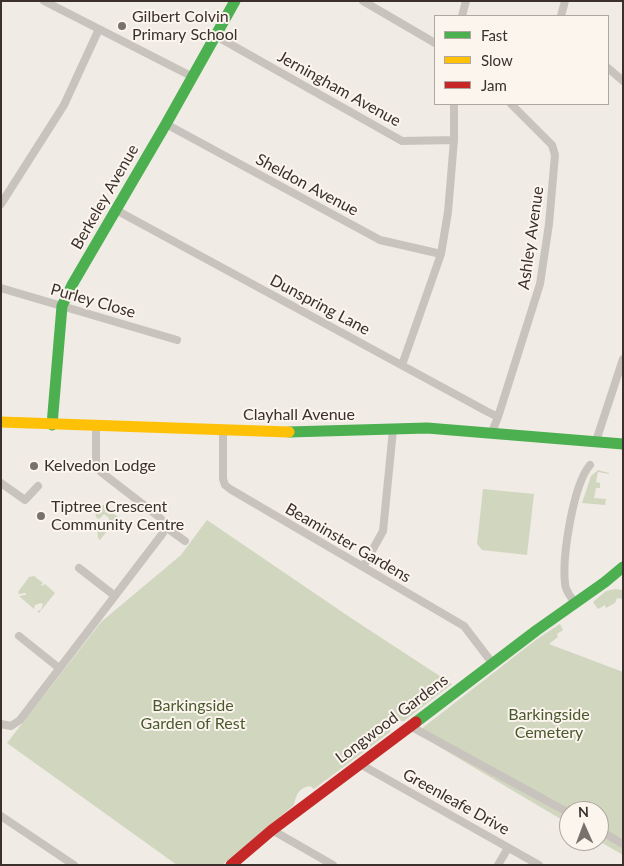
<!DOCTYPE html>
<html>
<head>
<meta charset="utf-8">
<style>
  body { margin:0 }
  #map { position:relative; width:624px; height:866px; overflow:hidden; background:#f0ebe5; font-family:Lato,sans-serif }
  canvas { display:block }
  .frame { position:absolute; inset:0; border:2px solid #3b302b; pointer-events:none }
  .legend { position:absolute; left:434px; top:15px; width:175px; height:90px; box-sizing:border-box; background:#fbf5ee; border:1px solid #aea6a0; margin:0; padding:6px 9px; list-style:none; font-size:15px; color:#3b302b }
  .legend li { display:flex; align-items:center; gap:10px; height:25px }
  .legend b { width:25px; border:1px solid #aea6a0 }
  .north { position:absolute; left:559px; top:801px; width:50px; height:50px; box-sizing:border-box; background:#fbf5ee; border:1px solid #aea6a0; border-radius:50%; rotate:358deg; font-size:14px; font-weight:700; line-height:20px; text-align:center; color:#3b302b }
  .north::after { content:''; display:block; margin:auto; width:18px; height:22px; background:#7a716c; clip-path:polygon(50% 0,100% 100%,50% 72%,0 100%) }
</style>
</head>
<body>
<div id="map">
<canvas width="624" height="866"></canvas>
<div class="frame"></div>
<ul class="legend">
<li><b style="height:6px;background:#4caf50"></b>Fast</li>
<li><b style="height:6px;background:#ffc107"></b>Slow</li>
<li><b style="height:6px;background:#c62828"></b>Jam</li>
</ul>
<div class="north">N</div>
</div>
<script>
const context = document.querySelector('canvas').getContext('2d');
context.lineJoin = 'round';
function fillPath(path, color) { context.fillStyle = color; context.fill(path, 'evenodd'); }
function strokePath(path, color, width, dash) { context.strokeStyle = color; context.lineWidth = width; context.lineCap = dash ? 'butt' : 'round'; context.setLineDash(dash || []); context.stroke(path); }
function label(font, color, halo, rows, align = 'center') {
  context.font = font + ' Lato,sans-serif'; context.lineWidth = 4; context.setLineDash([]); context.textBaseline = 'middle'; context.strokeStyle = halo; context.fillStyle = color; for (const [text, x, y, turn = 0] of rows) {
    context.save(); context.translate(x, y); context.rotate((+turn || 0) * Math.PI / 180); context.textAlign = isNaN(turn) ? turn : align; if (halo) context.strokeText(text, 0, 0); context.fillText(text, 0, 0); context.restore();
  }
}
fillPath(new Path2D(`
  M598 470 609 473V474L598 472 596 482 600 483V488H596L594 498 606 499 605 505 582 503 591 476Z
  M483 489 534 494 527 555 482 550 477 544Z
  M95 504 99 506 104 505 118 517 100 540 98 538 97 527 100 524 105 528 108 526 109 518 104 514 99 519 96 517 94 506Z
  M207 520 351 618 452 684 404 721H397L392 726 390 732 314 789 310 786C299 788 296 794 294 805L222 865H177L7 743 101 622 181 555Z
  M34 576 43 583 41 585 42 586 45 584 55 593 39 613 37 611 41 610 43 604 41 603 35 605 34 609 19 596 26 595V593L19 594 18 592 29 577Z
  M615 589 623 590V599L617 598 615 603 606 608 605 605 598 609 593 602 606 591Z
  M560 624 563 630 557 634 558 637 549 644 623 672V855L599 841V811H569V824L416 733 537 639Z`), '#d1d6bf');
strokePath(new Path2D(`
  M44 1 193 77
  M363 1 435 43
  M462 16 466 1
  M561 16 565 1
  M216 36 402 141 454 140
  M608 68 623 81
  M166 124 380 240 441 254
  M1 204 64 105 99 29
  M116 210 486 411 498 417 492 432
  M1 288 177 340
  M402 365 441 254 448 212 454 140V104
  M498 417 540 284 549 224 555 155 552 145 511 104
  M223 432V479L225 485 230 489 464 626 493 664
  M596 441 623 359
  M1 483 25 500 38 486
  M164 526 185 541
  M363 567 383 531 393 430
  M79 568 115 596
  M575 603C571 597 565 591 565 583 562 557 573 485 590 465
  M19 636 59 668
  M1 724 11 726 20 720 163 533V521L158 516 101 472 96 461V427
  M410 726 569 813
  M360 764 539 865
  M1 816 74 865
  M272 830 333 865
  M599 830 623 844
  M498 865 508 848`), '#c9c3be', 8);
strokePath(new Path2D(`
  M52 425 62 306 72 285 166 124 235 1
  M289 432 427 428 623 444
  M416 722 537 630 605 582 623 567`), '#4caf50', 11);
strokePath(new Path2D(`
  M1 422 289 432`), '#ffc107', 11);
strokePath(new Path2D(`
  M231 865 272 830 416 722`), '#c62828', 11);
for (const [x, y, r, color] of [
  [122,26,5,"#7a716c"],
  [34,466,5,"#7a716c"],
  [41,516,5,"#7a716c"]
]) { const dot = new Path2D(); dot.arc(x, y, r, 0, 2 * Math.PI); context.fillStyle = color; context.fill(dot); strokePath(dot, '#fbf5ee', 2); }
label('16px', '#3b302b', '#fbf5ee', [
  ["Gilbert Colvin",132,17],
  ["Primary School",132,35],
  ["Kelvedon Lodge",44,466],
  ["Tiptree Crescent",51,507],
  ["Community Centre",51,525]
], 'left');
label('16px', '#3b302b', '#fbf5ee', [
  ["Jerningham Avenue",339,89,29],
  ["Sheldon Avenue",307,185,28],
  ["Berkeley Avenue",105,197,-60],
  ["Ashley Avenue",531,238,-82],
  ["Purley Close",93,301,16],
  ["Dunspring Lane",320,305,28],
  ["Clayhall Avenue",299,415],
  ["Beaminster Gardens",348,543,30],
  ["Longwood Gardens",392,719,-37],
  ["Greenleafe Drive",456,802,29]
]);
label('16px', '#4a5a2e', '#fbf5ee', [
  ["Barkingside",193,706],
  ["Garden of Rest",193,724],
  ["Barkingside",549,715],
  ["Cemetery",549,733]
]);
</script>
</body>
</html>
